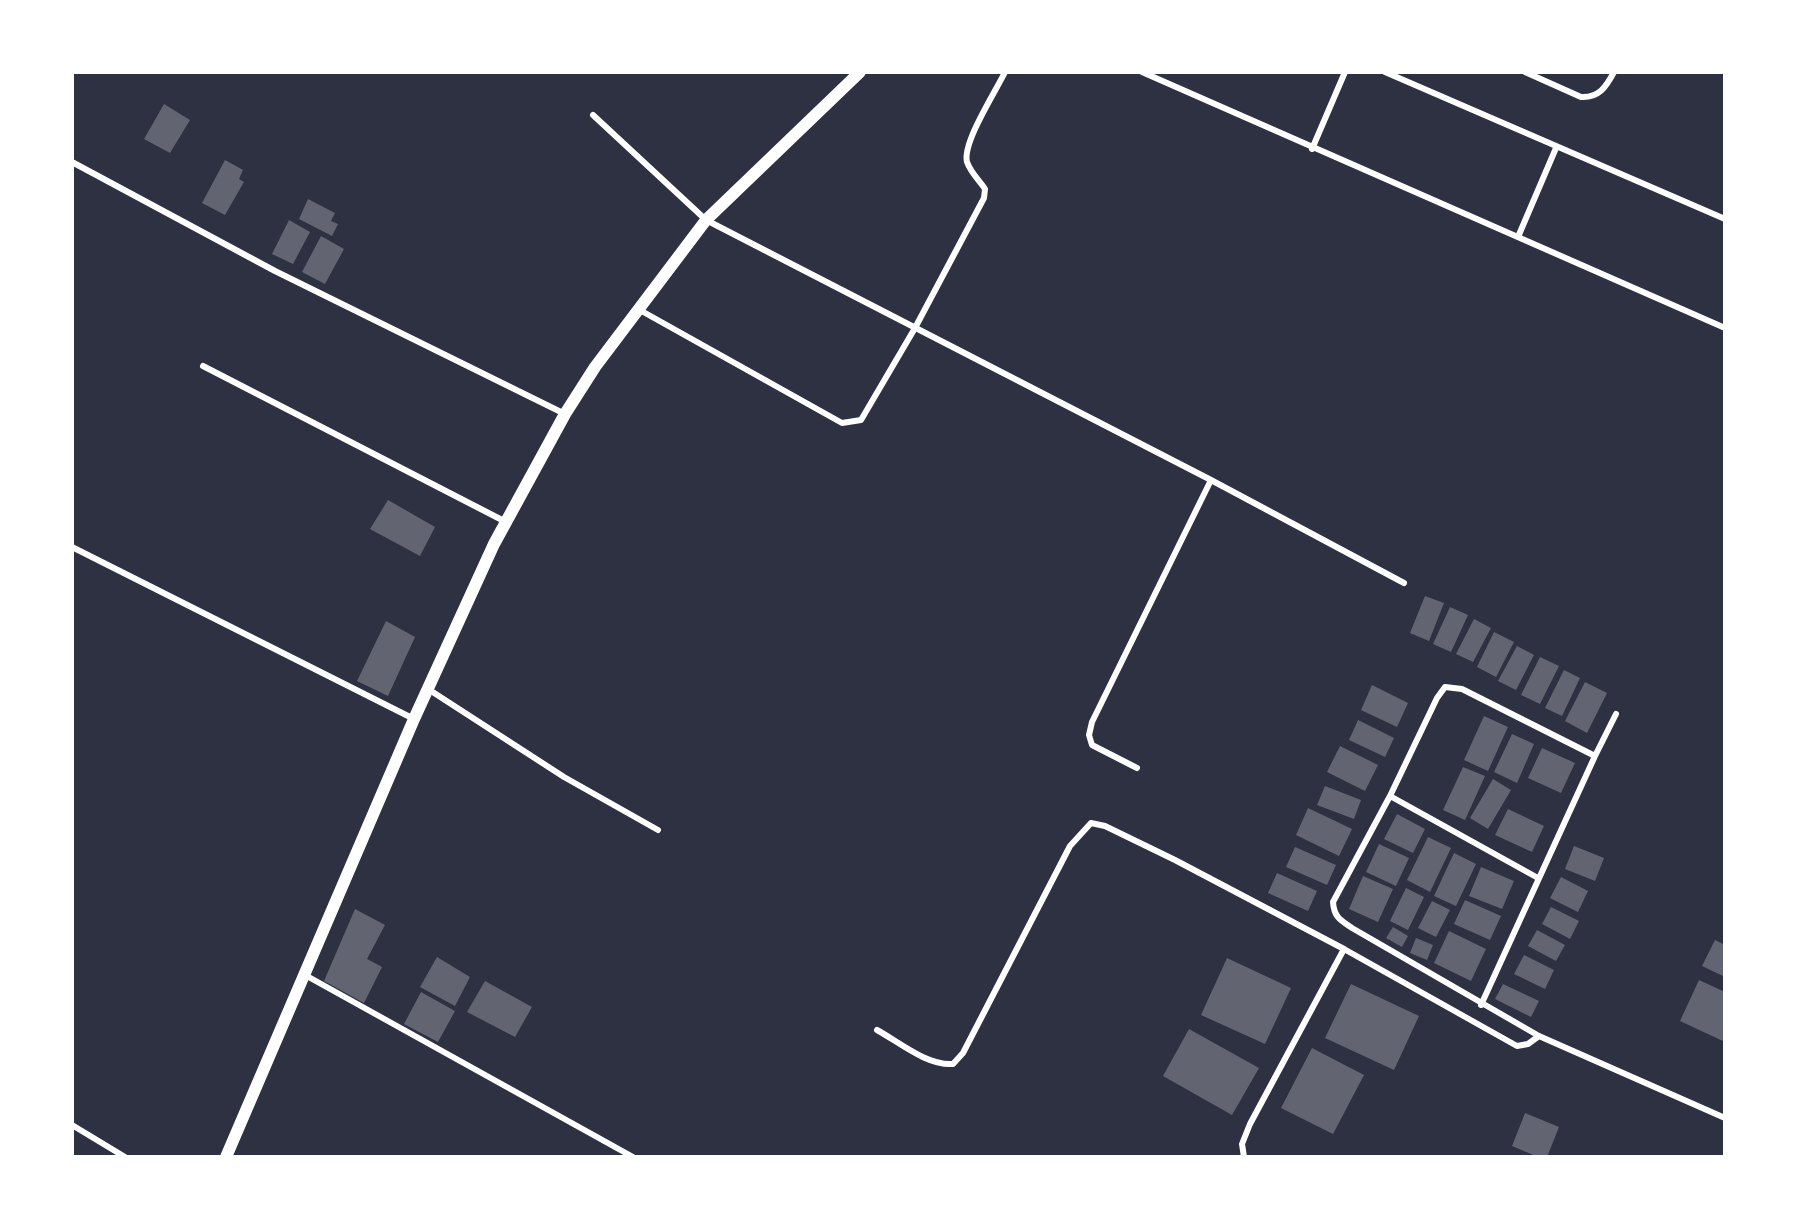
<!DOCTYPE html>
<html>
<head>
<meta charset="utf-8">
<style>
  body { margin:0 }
  #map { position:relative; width:1797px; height:1229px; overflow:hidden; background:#2d3142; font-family:"Fira Sans Condensed",sans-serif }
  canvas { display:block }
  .frame { position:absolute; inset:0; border:74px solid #fff; pointer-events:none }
</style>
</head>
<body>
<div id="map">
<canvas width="1797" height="1229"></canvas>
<div class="frame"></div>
</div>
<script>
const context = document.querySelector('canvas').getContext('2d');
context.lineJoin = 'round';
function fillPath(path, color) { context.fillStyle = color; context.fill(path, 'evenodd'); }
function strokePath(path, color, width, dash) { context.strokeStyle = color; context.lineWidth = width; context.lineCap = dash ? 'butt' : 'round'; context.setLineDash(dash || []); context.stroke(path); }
fillPath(new Path2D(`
  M164 104 190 120 170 153 144 139Z
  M225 160 243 170 239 179 244 182 225 215 202 203Z
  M308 199 335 213 331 221 338 224 332 236 299 219Z
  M289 220 310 232 293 264 272 254Z
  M321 236 344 249 325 284 302 272Z
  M388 500 435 527 420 556 370 529Z
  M1425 596 1444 603 1429 641 1410 633Z
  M1450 607 1468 615 1451 652 1433 644Z
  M1474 619 1491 628 1473 662 1456 654Z
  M386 621 415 637 388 696 357 681Z
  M1494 632 1514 642 1496 677 1477 667Z
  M1517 646 1534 655 1516 690 1498 681Z
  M1540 657 1559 666 1540 704 1521 695Z
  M1564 670 1580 678 1562 716 1545 708Z
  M1585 682 1607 693 1587 733 1565 721Z
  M1372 685 1408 703 1397 727 1361 710Z
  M1484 716 1508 727 1488 771 1464 760Z
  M1358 720 1394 738 1385 757 1349 740Z
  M1512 734 1534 744 1517 783 1494 772Z
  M1340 746 1378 765 1365 791 1327 772Z
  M1542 748 1575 763 1561 793 1528 778Z
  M1463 767 1485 776 1465 820 1443 810Z
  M1493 779 1511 790 1488 829 1470 818Z
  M1325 786 1361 800 1354 819 1317 805Z
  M1308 808 1352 829 1339 856 1296 835Z
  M1508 809 1544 826 1532 852 1495 835Z
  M1397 814 1425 829 1413 853 1384 839Z
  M1428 837 1451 848 1430 892 1407 880Z
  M1379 844 1409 858 1396 886 1366 872Z
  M1574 846 1604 858 1595 881 1565 869Z
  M1295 847 1336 865 1327 885 1286 867Z
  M1454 853 1476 864 1456 906 1434 896Z
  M1481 867 1514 881 1502 909 1469 896Z
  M1277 873 1317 891 1308 911 1268 893Z
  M1363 876 1393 889 1378 922 1349 909Z
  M1561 877 1588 891 1578 912 1550 898Z
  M1406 888 1424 897 1408 930 1390 921Z
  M1465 900 1501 916 1490 940 1454 924Z
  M1432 901 1450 910 1436 937 1418 928Z
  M1551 907 1579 921 1570 939 1542 924Z
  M355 909 385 925 367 959 382 967 364 1003 324 981Z
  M1393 927 1408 936 1402 947 1386 938Z
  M1537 930 1565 945 1556 961 1528 946Z
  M1449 931 1486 949 1471 981 1434 963Z
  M1416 938 1433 945 1427 960 1410 953Z
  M1715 940 1725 945V977L1702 966Z
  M1524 955 1554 970 1545 989 1514 974Z
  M437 957 470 977 455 1006 420 987Z
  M1227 958 1291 988 1265 1044 1201 1015Z
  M1699 980 1725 992V1042L1680 1021Z
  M485 981 532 1007 515 1037 467 1012Z
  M1351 984 1419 1016 1394 1070 1325 1038Z
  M1503 984 1539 1001 1531 1017 1495 999Z
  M421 992 455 1011 438 1042 404 1024Z
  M1189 1029 1259 1068 1232 1115 1163 1076Z
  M1312 1048 1364 1075 1333 1134 1281 1108Z
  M1525 1113 1559 1127 1547 1157H1538L1512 1146Z`), '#626471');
strokePath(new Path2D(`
  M1142 72 1725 328
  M1385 72 1725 219
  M1525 72 1581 97C1599 98 1606 87 1614 72
  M593 115 706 220 1211 480 1404 583
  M1312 149 1345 72
  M72 162 275 271 565 414
  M1518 237 1556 148
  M638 309 842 423 861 420 915 328 984 198 985 189C979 180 971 173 967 162 962 143 996 91 1005 72
  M203 366 506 522
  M72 547 414 719
  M428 689 564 777 658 830
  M1595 756 1616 714
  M1137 768 1092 745 1089 735 1092 722 1211 480
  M1390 796 1437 698 1445 687 1462 689 1595 756 1481 1005
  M1538 878 1390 796 1333 902C1334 917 1340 920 1352 928L1539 1036 1725 1118
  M305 975 633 1157
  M877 1030C899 1042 927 1066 953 1064L963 1053 1070 846 1091 823 1105 826 1175 860 1344 949 1517 1046 1528 1044 1539 1036
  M72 1125 125 1157
  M1244 1157 1242 1144 1250 1124 1344 949`), '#fff', 6);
strokePath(new Path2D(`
  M226 1157 414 719 494 544 565 414 595 367 706 220 860 72`), '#fff', 12);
</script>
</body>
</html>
